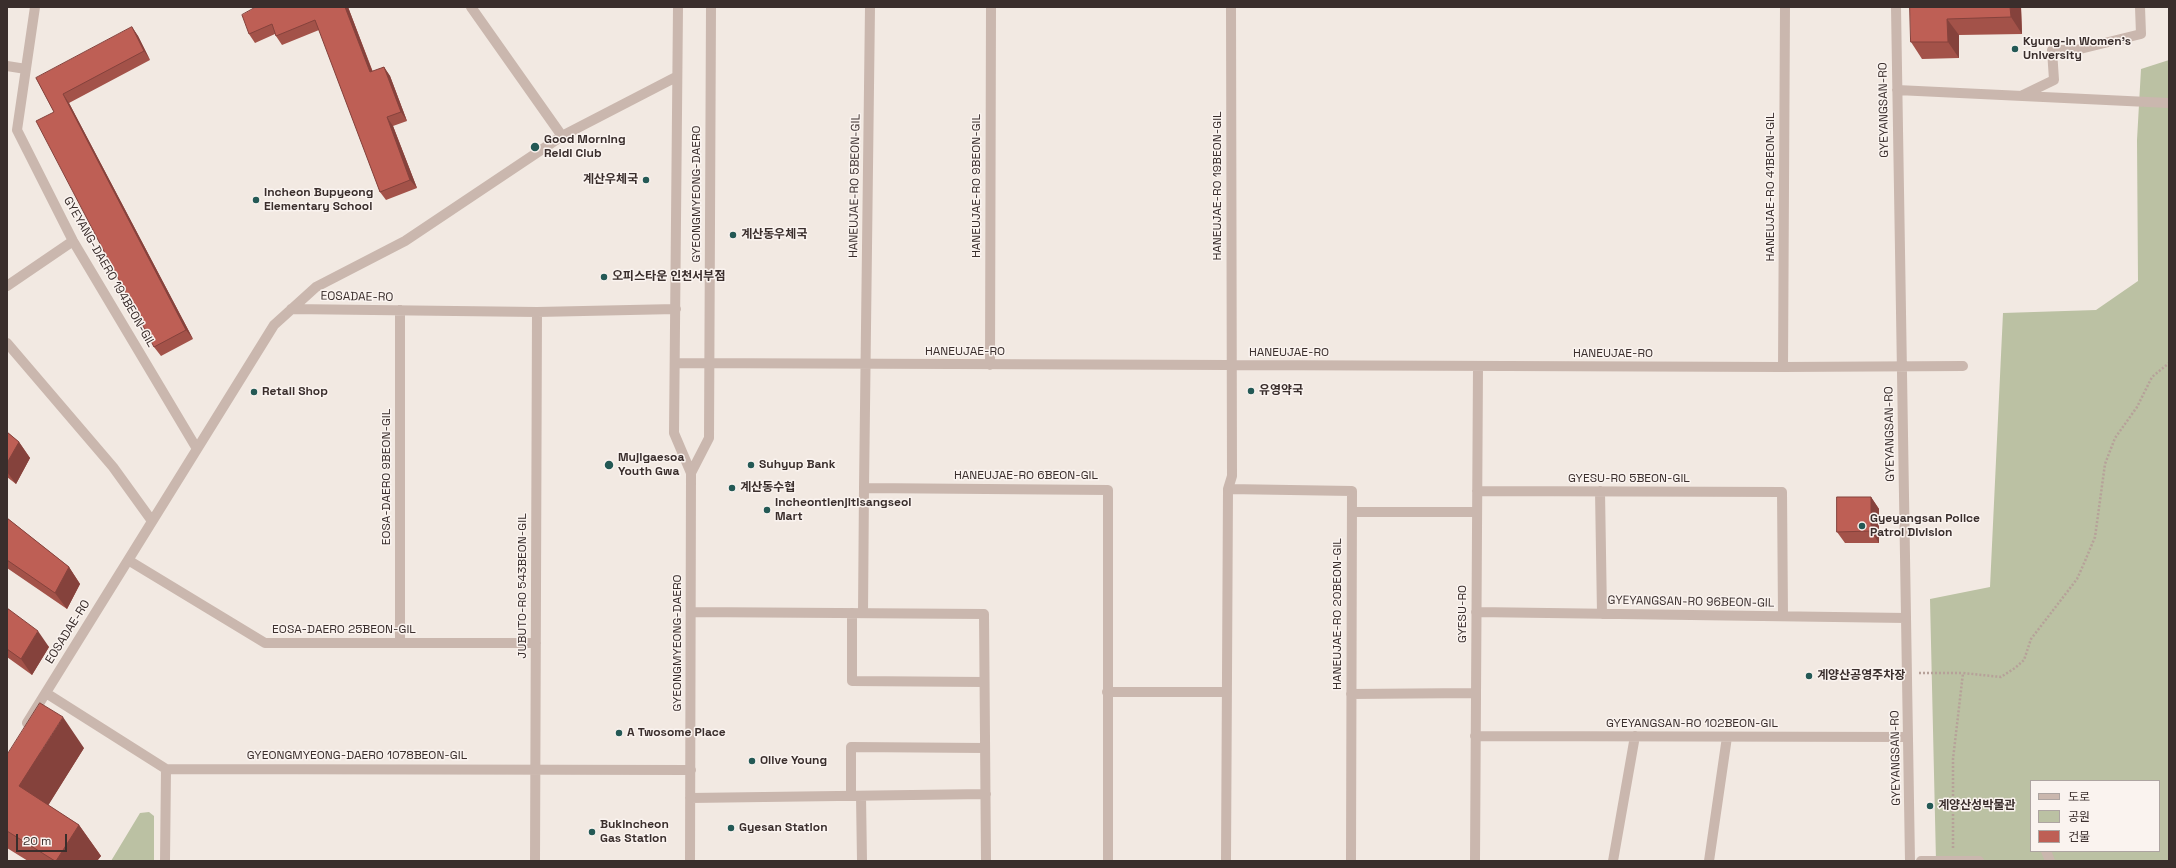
<!DOCTYPE html>
<html>
<head>
<meta charset="utf-8">
<style>
  body { margin:0 }
  #map { position:relative; width:2176px; height:868px; overflow:hidden; background:#f2e9e2; font-family:"Space Grotesk","Noto Sans KR",sans-serif }
  canvas { display:block }
  .frame { position:absolute; inset:0; border:8px solid #3a2e2c; pointer-events:none }
  .legend { position:absolute; left:2030px; top:780px; width:130px; height:72px; box-sizing:border-box; background:#faf3ef; border:1px solid #ada4a1; margin:0; padding:5px 7px; list-style:none; font-size:12px; color:#3a2e2c }
  .legend li { display:flex; align-items:center; gap:8px; height:20px }
  .legend b { width:20px; border:1px solid #ada4a1 }
  .scale { position:absolute; left:16px; top:834px; width:51px; height:18px; box-sizing:border-box; border:2px solid #3a2e2c; border-top:0; padding-left:5px; font-size:12px; line-height:14px; white-space:nowrap; color:#3a2e2c; -webkit-text-stroke:3px #faf3ef; paint-order:stroke }
</style>
</head>
<body>
<div id="map">
<canvas width="2176" height="868"></canvas>
<div class="frame"></div>
<ul class="legend">
<li><b style="height:5px;background:#cab7ae"></b>도로</li>
<li><b style="height:11px;background:#bbc1a3"></b>공원</li>
<li><b style="height:11px;background:#be5f55"></b>건물</li>
</ul>
<div class="scale">20 m</div>
</div>
<script>
const context = document.querySelector('canvas').getContext('2d');
context.lineJoin = 'round';
function fillPath(path, color) { context.fillStyle = color; context.fill(path, 'evenodd'); }
function strokePath(path, color, width, dash) { context.strokeStyle = color; context.lineWidth = width; context.lineCap = dash ? 'butt' : 'round'; context.setLineDash(dash || []); context.stroke(path); }
function label(font, color, halo, rows, align = 'center') {
  context.font = font + ' "Space Grotesk","Noto Sans KR",sans-serif'; context.lineWidth = 3; context.setLineDash([]); context.textBaseline = 'middle'; context.strokeStyle = halo; context.fillStyle = color; for (const [text, x, y, turn = 0] of rows) {
    context.save(); context.translate(x, y); context.rotate((+turn || 0) * Math.PI / 180); context.textAlign = isNaN(turn) ? turn : align; if (halo) context.strokeText(text, 0, 0); context.fillText(text, 0, 0); context.restore();
  }
}
fillPath(new Path2D(`
  M2169 60V861H1936L1930 599 1990 587 2003 313 2096 310 2138 281 2137 140 2141 69ZM2031 781H2159V851H2031Z
  M149 812 154 816V861H111L140 813Z`), '#bbc1a3');
strokePath(new Path2D(`
  M1919 673H1963
  M1953 848V759L1963 673 2001 677 2015 668 2024 660 2031 639 2077 579 2085 561 2095 537 2105 464 2115 438 2137 407 2152 377 2169 363`), '#b6a199', 2.5, [2, 2]);
strokePath(new Path2D(`
  M35 7 17 130 73 241 197 449
  M471 7 562 136
  M678 7 674 433 691 473 690 861
  M870 7 864 488 1108 490V861
  M1896 7 1910 861
  M7 66 26 69
  M1897 90 2169 103
  M2023 95 2054 80 2052 50H2076L2141 34 2140 7
  M7 286 73 241
  M291 309 537 312 676 309
  M7 343 113 467 152 521
  M676 363 1783 367 1963 366
  M990 365 991 7
  M1783 367 1785 7
  M691 473 709 438 711 7
  M1228 489 1352 491 1351 861
  M1477 491 1782 492 1783 616
  M1600 491 1602 614
  M1352 512H1477
  M128 560 265 643H536
  M691 612 984 614 986 861
  M1476 612 1906 618
  M852 613V681L984 682
  M863 613 864 488
  M400 643V310
  M1107 692H1227
  M46 693 166 769 691 770
  M1351 694 1475 693
  M27 723 274 325 316 287 405 241 562 136 676 77
  M1475 736 1908 737
  M851 796V747L985 748
  M861 796 862 861
  M690 798 986 794
  M2046 851 2050 861
  M165 861 166 769
  M535 861 537 312
  M1226 861 1228 489 1232 476 1231 7
  M1475 861 1478 366
  M1613 861 1635 736
  M1709 861 1727 737
  M1921 861H1979`), '#cab7ae', 10);
fillPath(new Path2D(`
  M256 7H348L373 72 384 67 390 76 407 121 393 126 417 188 386 200 380 192 319 30 282 45 276 36 275 34 255 43 249 34Z
  M1910 7H2021L2022 34 1959 35V58L1922 59 1911 42Z
  M132 27 138 36 150 60 69 103 193 339 161 356 154 347 54 112 36 78Z
  M7 432 19 442 30 458 16 484 7 477Z
  M1871 497 1879 509V543H1845L1837 532Z
  M7 518 69 567 80 584 67 609 7 568Z
  M7 608 49 647 32 675 7 657Z
  M84 748 48 805 79 825 101 856 97 861H28L7 848V755Z`), '#a35249');
fillPath(new Path2D(`
  M345 7H348L376 81 370 72Z
  M2010 7H2021L2022 34 2011 17Z
  M1947 19 1959 35V58L1948 42Z
  M132 27 138 36 150 60 144 51Z
  M384 67 390 76 407 121 401 112Z
  M63 94 69 103 193 339 186 330Z
  M387 117 393 126 417 188 410 180Z
  M19 442 30 458 16 484 7 472V463Z
  M1871 497 1879 509V543L1871 531Z
  M69 567 80 584 67 609 55 593Z
  M38 631 49 647 32 675 21 659Z
  M63 717 84 748 41 817 19 786Z
  M79 825 101 856 97 861H56Z`), '#85423c');
const building = new Path2D(`
  M256 7H345L370 72 384 67 401 112 387 117 410 180 380 192 315 20 276 36 272 24 249 34 242 15Z
  M1910 7H2010L2011 17 1947 19 1948 42H1911Z
  M132 27 144 51 63 94 186 330 154 347 36 121 54 112 36 78Z
  M7 432 19 442 7 463Z
  M1837 497H1871V531L1837 532Z
  M7 518 69 567 55 593 7 560Z
  M7 608 38 631 21 659 7 649Z
  M40 703 63 717 19 786 79 825 56 861H55L7 831V755Z`);
fillPath(building, '#be5f55');
strokePath(building, '#85423c', 1);
for (const [x, y, r, color] of [
  [2015,49,4,"#245955"],
  [535,147,5,"#245955"],
  [646,180,4,"#245955"],
  [256,200,4,"#245955"],
  [733,235,4,"#245955"],
  [604,277,4,"#245955"],
  [1251,391,4,"#245955"],
  [254,392,4,"#245955"],
  [609,465,5,"#245955"],
  [751,465,4,"#245955"],
  [732,488,4,"#245955"],
  [767,510,4,"#245955"],
  [1862,526,4,"#245955"],
  [1809,676,4,"#245955"],
  [619,733,4,"#245955"],
  [752,761,4,"#245955"],
  [1930,806,4,"#245955"],
  [731,828,4,"#245955"],
  [592,832,4,"#245955"]
]) { const dot = new Path2D(); dot.arc(x, y, r, 0, 2 * Math.PI); context.fillStyle = color; context.fill(dot); strokePath(dot, '#faf3ef', 1.5); }
label('bold 12px', '#3a2e2c', '#faf3ef', [
  ["Kyung-in Women's",2023,42],
  ["University",2023,56],
  ["Good Morning",544,140],
  ["Reidi Club",544,154],
  ["계산우체국",638,180,"right"],
  ["Incheon Bupyeong",264,193],
  ["Elementary School",264,207],
  ["계산동우체국",741,235],
  ["오피스타운 인천서부점",612,277],
  ["유영약국",1259,391],
  ["Retail Shop",262,392],
  ["Mujigaesoa",618,458],
  ["Youth Gwa",618,472],
  ["Suhyup Bank",759,465],
  ["계산동수협",740,488],
  ["Incheontienjitisangseol",775,503],
  ["Mart",775,517],
  ["Gyeyangsan Police",1870,519],
  ["Patrol Division",1870,533],
  ["계양산공영주차장",1817,676],
  ["A Twosome Place",627,733],
  ["Olive Young",760,761],
  ["계양산성박물관",1938,806],
  ["Bukincheon",600,825],
  ["Gas Station",600,839],
  ["Gyesan Station",739,828]
], 'left');
label('12px', '#3a2e2c', '#faf3ef', [
  ["GYEYANGSAN-RO",1884,110,-91],
  ["HANEUJAE-RO 5BEON-GIL",855,186,-89],
  ["HANEUJAE-RO 9BEON-GIL",977,186,-90],
  ["HANEUJAE-RO 19BEON-GIL",1218,186,-90],
  ["HANEUJAE-RO 41BEON-GIL",1771,187,-90],
  ["GYEONGMYEONG-DAERO",697,194,-90],
  ["GYEYANG-DAERO 194BEON-GIL",109,272,60],
  ["EOSADAE-RO",357,297,1],
  ["HANEUJAE-RO",965,352],
  ["HANEUJAE-RO",1289,353],
  ["HANEUJAE-RO",1613,354],
  ["GYEYANGSAN-RO",1890,434,-91],
  ["HANEUJAE-RO 6BEON-GIL",1026,476],
  ["EOSA-DAERO 9BEON-GIL",387,477,-90],
  ["GYESU-RO 5BEON-GIL",1629,479],
  ["JUBUTO-RO 543BEON-GIL",523,586,-90],
  ["GYEYANGSAN-RO 96BEON-GIL",1691,602,1],
  ["HANEUJAE-RO 20BEON-GIL",1338,614,-90],
  ["GYESU-RO",1463,614,-90],
  ["EOSA-DAERO 25BEON-GIL",344,630],
  ["EOSADAE-RO",68,632,-58],
  ["GYEONGMYEONG-DAERO",678,643,-90],
  ["GYEYANGSAN-RO 102BEON-GIL",1692,724],
  ["GYEONGMYEONG-DAERO 1078BEON-GIL",357,756],
  ["GYEYANGSAN-RO",1896,758,-91]
]);
</script>
</body>
</html>
